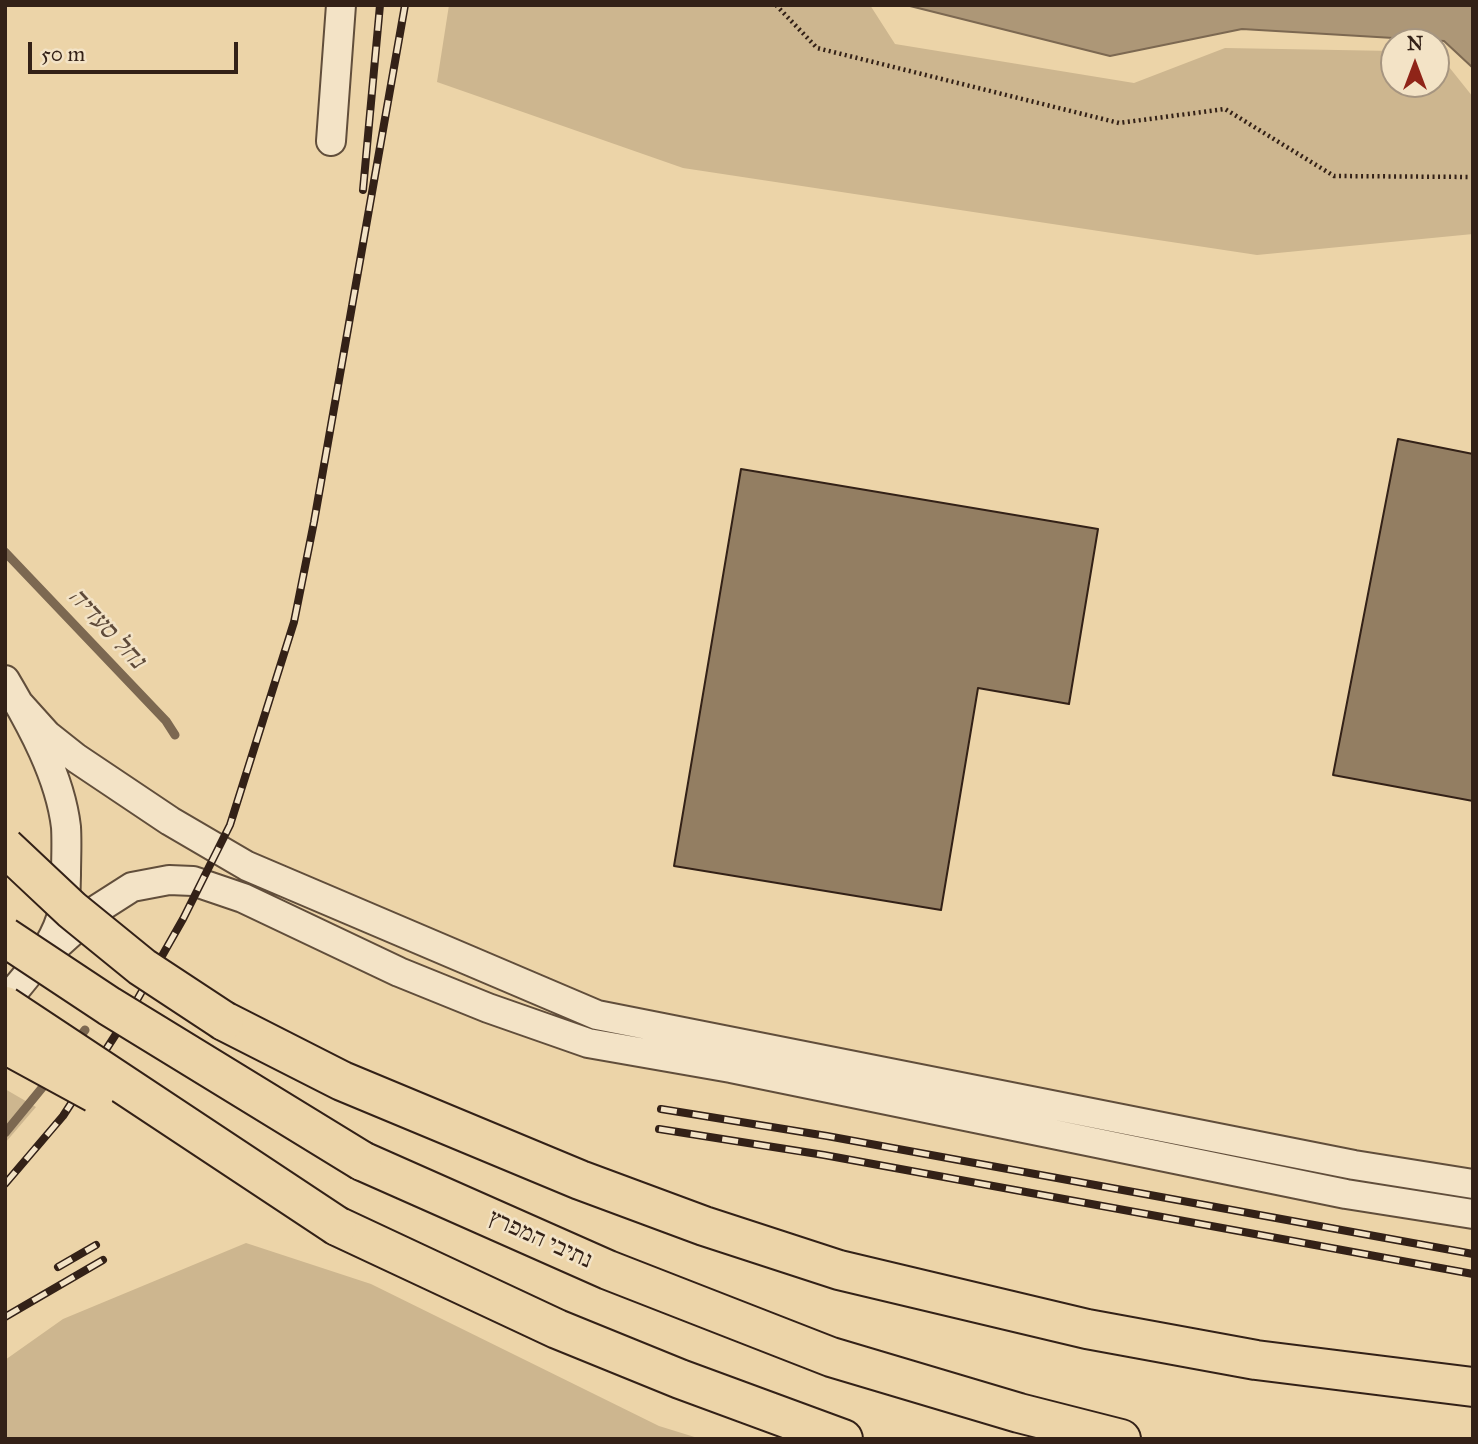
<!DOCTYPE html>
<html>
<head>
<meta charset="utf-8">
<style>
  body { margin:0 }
  #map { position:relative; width:1478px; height:1444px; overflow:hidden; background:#ecd4a8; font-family:"IM FELL Great Primer",serif }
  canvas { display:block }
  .frame { position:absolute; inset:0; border:7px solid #332117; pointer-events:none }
  .north { position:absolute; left:1380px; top:28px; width:70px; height:70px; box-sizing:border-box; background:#f3e3c6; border:2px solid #a69580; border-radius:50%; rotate:0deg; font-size:19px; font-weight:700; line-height:28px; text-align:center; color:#332117 }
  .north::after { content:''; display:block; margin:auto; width:24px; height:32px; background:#8f2418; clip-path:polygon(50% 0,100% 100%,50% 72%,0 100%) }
  .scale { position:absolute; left:28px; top:42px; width:210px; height:32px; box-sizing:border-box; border:4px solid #332117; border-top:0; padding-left:9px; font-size:21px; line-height:24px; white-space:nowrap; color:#332117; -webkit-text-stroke:5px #f3e3c6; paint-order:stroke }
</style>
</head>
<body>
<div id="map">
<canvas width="1478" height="1444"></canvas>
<div class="frame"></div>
<div class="north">N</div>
<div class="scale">50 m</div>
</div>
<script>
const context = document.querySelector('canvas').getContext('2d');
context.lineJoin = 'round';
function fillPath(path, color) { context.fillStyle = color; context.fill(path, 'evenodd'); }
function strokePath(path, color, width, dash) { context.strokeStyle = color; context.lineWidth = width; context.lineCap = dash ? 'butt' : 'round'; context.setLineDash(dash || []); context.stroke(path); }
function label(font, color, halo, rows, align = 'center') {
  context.font = font + ' "IM FELL Great Primer","Frank Ruhl Libre",serif'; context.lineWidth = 5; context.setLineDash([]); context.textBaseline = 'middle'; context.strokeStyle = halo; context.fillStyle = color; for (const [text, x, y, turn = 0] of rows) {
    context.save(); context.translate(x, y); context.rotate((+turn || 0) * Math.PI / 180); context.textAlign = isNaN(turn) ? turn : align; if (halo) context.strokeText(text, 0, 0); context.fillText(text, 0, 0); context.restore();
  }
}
fillPath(new Path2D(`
  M449 5H870L895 44 1134 83 1225 48 1394 51V84H1436L1437 52 1473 97V234L1257 255 683 168 437 82Z
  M5 1089 36 1107 5 1143Z
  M246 1243 371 1284 659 1426 701 1439H5V1360L63 1319Z`), '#cdb68f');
const water = new Path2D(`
  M906 5H1473V68L1444 41 1242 29 1110 56Z`);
fillPath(water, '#ad9777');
strokePath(water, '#7c6851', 2);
strokePath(new Path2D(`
  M5 552 166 721 175 735
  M75 1043 85 1030
  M5 1133 51 1077`), '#7c6851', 9);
const building = new Path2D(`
  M1398 439 1473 454V801L1333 775Z
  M741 469 1098 529 1069 704 978 688 941 910 674 866Z`);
fillPath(building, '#937e62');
strokePath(building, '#332117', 2);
const minor = new Path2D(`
  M331 141 341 5
  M5 680C31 724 60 776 66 827 67 843 66 860 66 875 66 889 65 905 61 918 51 950 26 976 5 1002
  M20 705 47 735 76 758 170 821 247 866 597 1015 1354 1165 1473 1184
  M37 963 96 910 132 887 169 880 193 881 243 898 399 972 488 1008 588 1043 731 1068 1346 1194 1473 1214`);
const highway = new Path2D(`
  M224 1021 342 1081 580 1180 704 1226 839 1270 1087 1329 1256 1360 1473 1387
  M362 1161 608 1270 831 1357 1019 1413 1121 1439
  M337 1226 557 1329 680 1379 843 1439`);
strokePath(minor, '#614e3b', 32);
strokePath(highway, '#332117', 42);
strokePath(new Path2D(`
  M776 5 817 48 1119 123 1225 109 1334 176 1473 177`), '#332117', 4.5, [2, 3.5]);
strokePath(minor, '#f3e3c6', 28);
strokePath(highway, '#ecd4a8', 38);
const rail = new Path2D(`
  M363 190 380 5
  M661 1109 827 1136 1473 1254
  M659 1129 824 1155 1473 1274
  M5 1184 63 1116 129 1014 183 919 230 825 294 622 314 522 405 5
  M58 1267 96 1245
  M5 1317 103 1260`);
strokePath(rail, '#332117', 8);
strokePath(rail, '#f3e3c6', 5, [16]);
const highwayBridge = new Path2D(`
  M5 847 72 910 142 967 224 1021
  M5 937 109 1006 362 1161
  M5 1006 337 1226
  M5 1044 95 1093`);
strokePath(highwayBridge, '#332117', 42, []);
strokePath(highwayBridge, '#ecd4a8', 38);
label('24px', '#332117', '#f3e3c6', [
  ["נתיבי המפרץ",540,1240,24]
]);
label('italic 26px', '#5e4a39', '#f3e3c6', [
  ["נחל סעדיה",106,629,47]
]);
</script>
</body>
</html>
